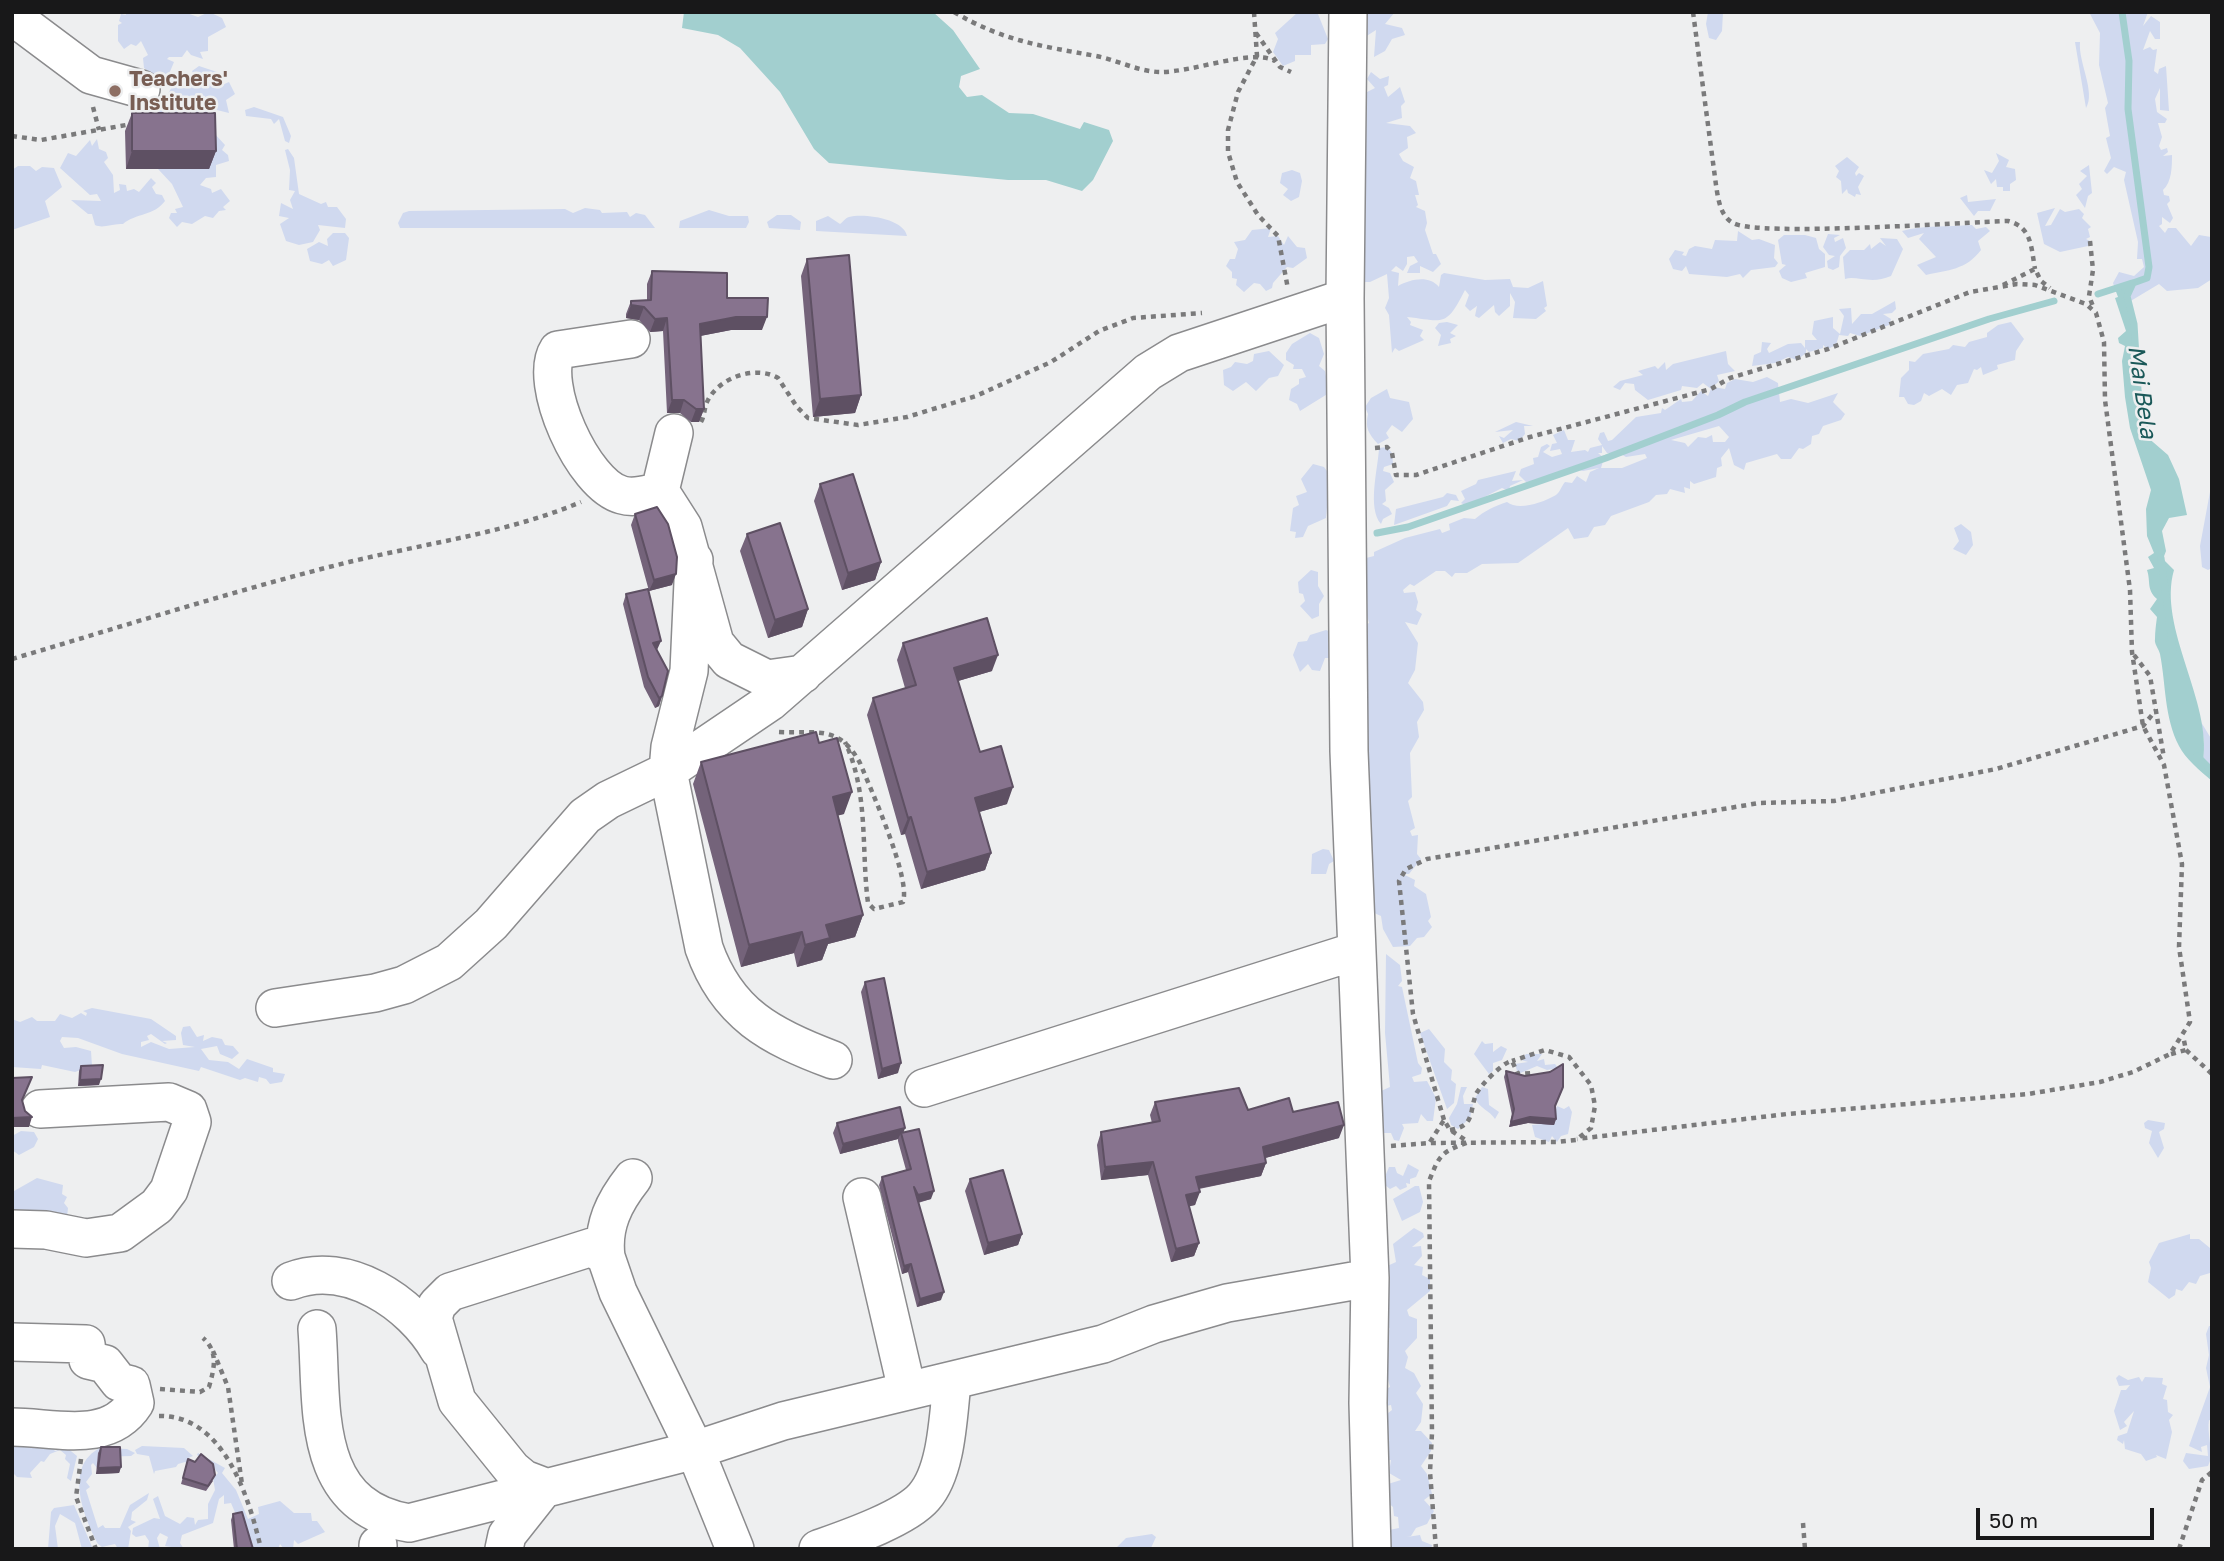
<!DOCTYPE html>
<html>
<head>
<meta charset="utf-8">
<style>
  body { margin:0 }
  #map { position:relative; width:2224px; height:1561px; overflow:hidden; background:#eeeff0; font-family:"Golos Text",sans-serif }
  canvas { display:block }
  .frame { position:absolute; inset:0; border:14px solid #181819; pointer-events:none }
  .scale { position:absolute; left:1976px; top:1508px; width:178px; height:32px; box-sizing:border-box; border:4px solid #181819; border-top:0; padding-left:9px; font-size:21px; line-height:24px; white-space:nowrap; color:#181819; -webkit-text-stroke:5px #eeeff0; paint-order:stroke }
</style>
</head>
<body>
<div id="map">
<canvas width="2224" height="1561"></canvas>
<div class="frame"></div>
<div class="scale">50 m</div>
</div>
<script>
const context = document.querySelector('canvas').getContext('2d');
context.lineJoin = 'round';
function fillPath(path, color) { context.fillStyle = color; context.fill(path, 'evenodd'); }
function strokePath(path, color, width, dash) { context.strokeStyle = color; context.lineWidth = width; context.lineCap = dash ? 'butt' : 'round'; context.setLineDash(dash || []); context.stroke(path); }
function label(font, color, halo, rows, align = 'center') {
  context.font = font + ' "Golos Text",sans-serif'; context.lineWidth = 5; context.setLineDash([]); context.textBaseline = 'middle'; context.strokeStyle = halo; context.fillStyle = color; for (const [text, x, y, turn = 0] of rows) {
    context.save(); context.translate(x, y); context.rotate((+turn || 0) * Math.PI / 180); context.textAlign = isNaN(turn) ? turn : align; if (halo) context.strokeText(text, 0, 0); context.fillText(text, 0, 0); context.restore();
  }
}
fillPath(new Path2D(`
  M125 12H184L198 17 209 12 222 18 226 27 208 37V51L200 52 203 59 191 55 187 50 182 57H169L167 59 174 62 169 74 158 78 144 68 143 58 148 55 141 41 136 46 131 44 124 49 118 41V25L122 23 119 21 121 14 126 15Z
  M1298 12 1318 14 1328 39 1325 44 1311 45V55H1295V61L1283 66 1273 52 1278 39 1275 33Z
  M1350 12H1395L1385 24 1402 28 1405 35 1392 39 1385 51 1374 57 1376 30 1365 37Z
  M1708 12H1723L1722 31 1716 40 1709 38 1706 24Z
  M2089 12H2148L2143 26 2151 16 2160 22V39H2155L2150 31 2143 50 2150 47 2153 50 2157 49 2154 71 2158 74 2159 69 2166 66 2169 111 2160 110V88L2155 99 2157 112 2167 119 2165 123H2158L2162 137 2159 146 2161 150 2167 148 2168 152 2163 156 2172 155C2172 166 2172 182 2163 190L2164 195 2169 196 2170 201 2167 204 2173 218 2170 223 2162 217V224L2159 226 2165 233 2168 228H2176L2191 246 2199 235 2211 237 2212 279 2198 288 2167 291 2159 284 2129 302 2132 283 2115 289 2113 283 2119 272 2134 276 2144 267 2142 259H2137L2138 242 2124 180 2126 172 2114 167 2107 174 2104 171 2111 158 2106 138 2110 136 2105 108 2108 103 2099 65 2100 33Z
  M2075 42H2080C2078 62 2096 92 2086 108Z
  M199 66 217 72 215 78 220 79 222 85 229 82 235 94 226 100 229 113 209 108 214 133 225 145 222 150 228 155 229 161 216 165V177L206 178 200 185 211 189 212 193 221 189 230 201 223 207 226 210 219 211 213 218 205 216 192 224 182 222 177 227 169 218 171 213H177L175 209 183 207 172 184 158 169H209L143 115V111L149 112 148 105H161L175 82 189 83 190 79 195 78 192 71Z
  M1371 72 1380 79 1389 76 1388 85 1384 87 1388 97 1400 87 1405 102 1401 106 1402 118 1386 123 1410 126 1416 133 1407 137 1408 148 1399 154 1403 161 1414 167 1410 178 1416 181 1419 195H1415L1418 205 1416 207 1425 211 1427 223 1425 230 1433 254H1436L1441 264 1433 272 1420 266V273H1407L1410 266 1418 262 1414 256 1407 257V264L1403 271 1396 266 1391 271 1399 273 1398 286C1411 279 1429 275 1439 287L1441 275 1444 273 1485 280 1510 279 1513 287 1528 288 1543 281 1547 306 1544 308 1546 311 1536 319 1513 318 1515 302 1510 293V306L1499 316 1495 312 1494 305 1479 318 1475 316 1477 306 1470 311 1465 306 1469 295 1465 290C1446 328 1444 321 1407 317L1411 322 1410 325 1423 330 1420 336 1424 340 1399 351 1395 348 1392 353 1389 315 1385 308 1389 298 1387 274 1370 282H1363L1360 104 1366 101 1362 98 1363 94 1375 88 1367 79Z
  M254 107 283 117 291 136 289 143 285 141 279 119 274 124 271 119 246 116 245 110Z
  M97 139 99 149 106 152 108 158 104 162 113 175 114 193 120 190 119 184 126 185 127 191 134 189 139 192 151 178 156 183 152 187 156 194 162 195 165 201C154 216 136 213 123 224 112 223 104 229 95 225L92 214H88L71 200 101 201 97 194 90 195 60 168 68 153 76 156 90 140 92 146Z
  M288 149 294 158 299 194 321 204 326 202 328 207H337L346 219 345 228 318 225 320 230 313 242 299 245 286 241 280 224 289 218 279 216 281 203 293 209 290 200 295 191 289 190 290 170 285 150Z
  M1996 153 2009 160 2006 167 2015 169 2016 180 2010 184V191H2003V187H1997L1996 179 1991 184 1984 170 1992 173 1999 161Z
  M1847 157 1859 167 1855 173 1856 176 1859 173 1864 176 1858 187 1861 195 1856 194 1855 197 1848 193 1847 189 1842 194 1841 181 1836 177 1839 171 1835 166Z
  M2089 165 2092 193 2088 196 2085 208 2076 195 2082 189 2079 184 2087 176 2080 171Z
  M18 166H30L36 171 42 167 54 168 62 187 45 201 50 217 12 230V170Z
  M1292 170 1300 173 1302 181 1299 197 1291 201 1283 195 1288 189 1280 183 1282 173Z
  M1967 195 1968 202 1996 199 1990 211H1978L1974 216 1960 198Z
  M585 208 600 210 602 213 627 212 630 217 636 213 645 215 655 228H400L398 223 403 213 409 211 565 209 573 213Z
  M2055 208 2045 226 2051 225 2060 209 2065 212 2079 209 2084 214 2082 218 2091 227 2088 229 2090 237 2086 239 2090 241 2088 246 2060 252 2044 244 2037 213Z
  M709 210 729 216H748L749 222 746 228H679L680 221Z
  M777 215H791L801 222 800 230 769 228 767 222Z
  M828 216 840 224C843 222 845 218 849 217 862 213 904 218 907 236L816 231V221Z
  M1972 225 1976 229 1986 227 1990 231 1978 241 1981 250C1966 270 1948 270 1926 275L1917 265 1936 257 1919 239 1924 233 1908 238 1902 231C1925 225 1947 227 1972 225Z
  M1271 228 1268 237 1278 236 1284 245 1288 236 1297 247 1305 248 1307 258 1293 268 1287 267 1273 283 1272 288 1266 291 1260 284 1254 283 1244 292 1236 285 1237 279 1232 278V272L1226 266 1230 259H1235L1238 249 1234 242 1245 240 1252 230Z
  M1738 231 1752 240 1759 239 1775 245 1774 258 1778 263 1775 267 1751 270 1743 278 1740 274 1727 277 1689 274 1686 266 1682 271 1673 269 1669 259 1675 250 1684 252 1682 255 1686 256 1689 249 1695 246 1712 249 1715 240 1737 241Z
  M333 233H345L349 238 346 260 333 266 329 260 322 264 310 261 307 249 319 242 328 246 327 239Z
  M1828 234 1840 235 1834 238 1835 242 1843 238 1846 248 1840 256 1839 267 1833 270 1828 268 1827 261 1835 256 1829 255 1823 247Z
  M1784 235H1805L1816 238 1819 249 1825 254V267L1805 273 1807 278 1791 282 1782 278 1779 271 1786 265 1782 264 1778 240Z
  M1880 238 1897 239 1903 249 1891 276C1871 285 1856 275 1845 279L1843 257 1850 250H1864L1870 244 1871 249 1880 242 1886 246Z
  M1895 301 1896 309 1892 313 1883 314 1891 319 1889 325 1860 336 1850 333 1848 336 1839 335 1836 345 1828 349 1823 345V348L1809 352 1806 349V353L1797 360 1788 357 1775 363 1752 366 1754 355 1761 352 1762 342 1771 343 1767 349 1769 353 1788 344 1801 343 1805 348V340H1817L1812 334 1814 321 1833 317V328L1840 334 1844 316 1839 309 1851 308 1852 324 1861 314H1872Z
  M1447 322 1458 325 1450 333 1456 336 1450 339 1451 343 1438 346 1441 335 1435 328 1439 323Z
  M2011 322 2024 339 2016 351 2015 360 1997 365 1998 369 1983 375 1981 367 1977 370 1974 369 1968 383 1957 385 1951 395 1942 389 1929 396 1924 393 1921 401 1914 405 1908 404 1904 397H1899L1901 378 1909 370V361L1915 362 1923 354 1949 349 1953 345 1965 347 1969 342 1987 337V333L1998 325Z
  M1310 333 1319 338 1324 354 1319 366 1325 371 1329 393 1300 411 1297 404 1289 400 1291 389 1299 384V379L1306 377 1302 369H1293L1294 365 1286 360V353L1292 344Z
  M1269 351 1284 365 1278 376 1269 378 1256 391 1246 382 1233 391 1224 385 1223 370 1231 367 1235 362 1247 364 1253 361 1254 354Z
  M1726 351 1728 364 1735 371 1717 375 1719 381 1713 387 1725 389 1727 383 1735 379 1753 382 1767 377 1778 383 1780 402 1791 399 1808 403 1838 393 1833 402 1845 414 1841 420 1823 426 1819 434 1812 436 1811 444 1803 449 1799 448 1791 459H1781L1777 454 1746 463 1744 470 1734 465 1729 448 1721 458 1722 466 1717 468 1716 477 1694 484 1690 481V489L1684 487 1685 493 1670 489 1667 494 1656 495 1649 502 1611 516 1605 525 1594 527 1588 537 1574 539 1568 528 1518 563 1482 564 1467 573H1455L1452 577 1445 571H1436L1414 586 1410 584 1403 590 1404 593 1415 592 1418 602 1416 610 1422 614 1417 625 1405 622 1418 643 1415 670 1408 683 1423 702 1424 710 1417 722 1419 737 1410 753 1412 797 1408 801 1415 828 1410 831 1412 836 1418 835 1417 854 1421 859 1409 874H1403L1415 880 1414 886 1426 894 1431 917 1428 921 1432 927 1424 937 1417 938 1410 946 1393 947 1383 929 1381 916 1372 912 1357 698 1365 625 1369 623 1365 607 1366 558 1374 556V552L1405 538 1440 529 1442 533 1450 530 1449 524 1464 518 1475 519C1484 511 1495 506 1507 502 1518 511 1542 503 1556 495 1560 492 1561 487 1565 482L1572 483 1577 476 1586 482 1590 472 1599 468 1583 471 1574 469 1559 478C1548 476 1537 482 1526 482L1519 475 1521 469 1534 464 1533 458 1538 457 1541 447 1547 444 1550 446 1543 452 1552 457 1562 454 1560 449 1550 451 1552 444 1557 443 1553 435 1564 430 1568 440H1575L1571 452 1585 450 1588 452 1590 448 1602 445 1598 439 1600 433 1604 432 1608 441 1612 440 1636 417 1661 413 1662 408 1665 410 1681 399 1682 402 1692 401 1701 391 1708 396 1711 389 1703 383 1697 388 1682 386 1681 390 1648 400 1635 390 1634 384 1625 383 1620 390 1613 387 1620 381 1643 375 1638 371 1655 366 1658 369 1665 362 1666 370 1673 364ZM1719 426 1729 437 1725 442H1713L1712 435 1706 438 1698 437 1688 447 1685 443 1671 440ZM1602 446 1607 453H1619L1626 457 1645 454 1647 458 1622 468H1601L1604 458 1598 453H1602Z
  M1387 389 1390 398 1409 402 1413 419 1402 432 1392 425 1386 433 1389 438 1378 444C1368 433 1365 428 1368 414L1365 407 1371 398Z
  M1516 422 1533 426H1524L1525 434 1519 441 1511 439 1503 443 1499 436 1504 438 1513 430 1495 432Z
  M1387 447 1392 453 1393 464 1384 467 1383 471 1390 473 1394 482 1385 490 1386 501 1382 504 1389 508 1392 514 1383 519 1381 524C1367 508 1378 469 1379 448Z
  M1313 464 1324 467 1330 475 1327 480 1331 506 1327 508 1326 518 1308 526 1303 537 1295 538 1296 532 1290 531 1293 508 1299 505 1296 496 1307 492 1301 479Z
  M1516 471 1512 481 1523 480 1510 486 1509 491 1502 488 1467 506 1461 503 1465 499 1461 491 1476 484 1478 480Z
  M2212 481V568L2208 570 2202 567 2200 546Z
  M1447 493 1456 495 1459 501 1451 500 1447 506 1394 525 1396 509 1443 497Z
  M1961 524 1971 532 1973 545 1966 555 1953 549 1959 541 1954 528Z
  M1311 570 1318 572V586L1324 596 1319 604V616L1312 619 1300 606 1305 601 1303 594 1299 593 1298 582Z
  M1326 630 1331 632 1330 658H1325L1320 671 1312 670 1308 664 1300 672 1293 655 1298 642 1307 641 1310 635Z
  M2201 722 2212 740V771L2203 762 2204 741Z
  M1323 849 1329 850 1334 861 1329 864 1326 874H1311L1312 854Z
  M1386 954 1400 965 1402 981 1398 986 1402 987 1418 1063 1422 1068 1421 1074 1412 1077 1414 1082 1427 1081 1436 1098 1433 1121H1427L1421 1114 1418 1123 1402 1124 1404 1128 1399 1141 1394 1140 1391 1133H1381L1380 1114 1383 1113 1377 1100 1381 1091 1390 1087 1385 1033Z
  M92 1008 151 1019 176 1036V1040L162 1041 167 1043 165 1044 151 1034 147 1036 149 1040 141 1042V1047L151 1042 169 1049 195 1047 183 1045 181 1033 183 1027 190 1026 197 1037 204 1035 203 1041 212 1037 222 1039 225 1045 233 1046 239 1053 232 1059 220 1054 217 1046 201 1049 209 1060 228 1062 239 1069 247 1059 273 1068V1072L285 1074 282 1082 270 1084 266 1079 259 1077 258 1082 245 1078 240 1080 201 1067 199 1071 122 1054 78 1038 62 1037 60 1041 64 1048 76 1047 91 1051 92 1066 75 1072 42 1065 41 1069 12 1067V1019L20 1022 32 1017 37 1021H55L60 1014 72 1018 81 1013 86 1016 87 1013 83 1011Z
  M1429 1029 1445 1049 1444 1062 1452 1070 1451 1080 1456 1084 1454 1103 1447 1109 1420 1033Z
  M1482 1041 1485 1044 1493 1043V1052L1501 1046 1507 1049 1502 1060 1493 1063V1071L1489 1074 1474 1054Z
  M1526 1054H1542L1537 1061 1544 1059 1545 1065 1555 1064 1558 1068 1547 1070 1537 1066 1518 1074 1515 1064 1528 1062 1521 1060Z
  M1461 1087H1467L1463 1096 1464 1104H1473L1470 1118 1458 1129 1451 1125 1449 1118 1457 1104Z
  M1482 1087 1488 1089 1489 1105 1499 1112 1495 1119C1490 1111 1478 1107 1475 1098Z
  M1557 1106 1564 1109 1569 1106 1572 1112 1568 1134 1561 1136 1557 1142 1552 1136 1549 1142 1535 1137 1532 1125 1552 1123Z
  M2148 1120 2165 1123 2164 1129 2159 1132 2164 1148 2158 1158 2149 1143 2152 1131 2145 1128 2144 1123Z
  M21 1131 34 1132 38 1139 34 1147 19 1155 12 1150V1136Z
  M1408 1164 1419 1170 1416 1177 1410 1179V1184L1406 1183 1407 1187 1400 1190 1396 1186 1390 1189 1385 1185 1384 1179 1389 1167H1395L1397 1173 1403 1176Z
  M37 1178 63 1185 62 1194 67 1197 64 1203 68 1208 67 1217 12 1221 14 1191Z
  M1415 1186H1419L1423 1202 1420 1212 1402 1221 1393 1199Z
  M1414 1228 1423 1233 1424 1237 1412 1247 1421 1246 1422 1256 1414 1265 1423 1267 1422 1275 1430 1279V1291L1407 1310 1409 1316 1417 1319V1338L1405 1351 1408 1357 1405 1368 1414 1373 1421 1386 1416 1393 1423 1404 1421 1422 1415 1431H1421L1432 1443 1431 1451 1421 1466 1427 1474 1432 1494 1424 1500 1434 1511 1427 1524 1416 1528 1411 1536 1407 1537 1420 1535 1422 1541 1432 1545 1431 1549H1375L1389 1530 1399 1528 1398 1517 1394 1516 1393 1507 1386 1501 1388 1484 1401 1480 1389 1473 1391 1460 1385 1461 1383 1417 1392 1410 1391 1405 1386 1406 1384 1390 1390 1387 1382 1357 1389 1352 1386 1350 1385 1332 1390 1329 1386 1326 1383 1268 1396 1262 1393 1244Z
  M2190 1234V1239H2199L2210 1248V1273L2200 1276 2196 1284 2189 1282 2182 1291 2176 1289 2175 1295 2169 1299 2148 1282 2151 1268 2149 1262 2159 1243Z
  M2209 1326H2212V1421L2209 1420C2207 1432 2212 1449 2212 1464L2210 1461 2208 1466 2189 1469 2183 1461 2186 1453 2208 1456 2207 1445 2201 1447 2202 1452 2189 1446 2210 1387 2206 1368 2209 1355 2206 1334Z
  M2119 1375 2128 1380 2139 1377 2142 1382 2145 1377 2163 1378 2162 1384 2167 1386 2163 1399 2167 1400 2168 1412 2173 1415 2169 1420 2172 1432 2166 1459 2156 1455 2157 1457 2146 1461 2141 1454 2125 1449 2124 1440 2123 1444 2117 1440 2118 1436 2127 1433 2134 1411 2124 1422 2127 1426 2120 1430 2114 1411 2121 1390H2126L2130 1385 2119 1386 2116 1378Z
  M12 1438 45 1440 55 1451 66 1447 77 1456 71 1481 67 1478 70 1464 65 1459 66 1455 60 1450 50 1454 44 1462 41 1461 30 1473 32 1478 17 1477 12 1472Z
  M142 1446 184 1448 193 1456 188 1458 189 1466 185 1462 178 1464 176 1467 155 1471 154 1474 149 1456 137 1454 135 1450Z
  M100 1448 127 1449 135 1453 131 1456 98 1457 97 1468 93 1463 91 1465 92 1474 86 1482 90 1487 86 1490 98 1528 103 1525 105 1528H120L130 1505 149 1493 147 1500 132 1512 131 1520 136 1522 128 1527 131 1531 128 1549H118L115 1544 102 1547 98 1544C83 1516 64 1466 100 1448Z
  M198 1453 225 1468 222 1473 236 1490 248 1519 259 1514 258 1507 280 1501 294 1513H311L312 1521H317L325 1532 298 1544 294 1540 293 1549H284L280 1544 278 1549H249C242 1533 238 1518 231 1503L224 1504V1495L219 1499 213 1523 182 1535 180 1543 184 1549 165 1546 168 1537 160 1533 157 1538 160 1549H148L149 1541 145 1535 136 1537 132 1534 133 1528 154 1518 160 1519 153 1499 158 1496 165 1516 180 1524 187 1517 194 1518 195 1525 198 1520 208 1519V1504L215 1490 213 1478 218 1473 209 1462 197 1455Z
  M74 1505 93 1549H82L75 1523 60 1514 55 1526 58 1549H48L51 1512 54 1508Z
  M1152 1534 1156 1537 1151 1548 1115 1549 1126 1538Z`), '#d0d9ef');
fillPath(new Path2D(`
  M684 12H933L953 30 980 69 961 76 959 87 967 97 982 95 1009 113 1033 114 1080 129 1084 122 1109 130 1113 141 1093 180 1082 191 1046 180H1008L829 163 814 149 780 92 740 48 718 35 682 28Z
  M2133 283 2127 296 2134 324 2138 390 2146 436 2168 455 2179 479 2187 515 2169 518 2162 531 2166 551 2163 559 2174 570C2157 628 2213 702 2203 762L2212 771V781C2200 771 2185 758 2179 746 2164 717 2166 684 2160 654 2159 649 2154 644 2155 639 2155 632 2156 624 2157 617L2150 609 2157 599C2146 589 2151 582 2147 570L2154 568 2148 557 2154 553 2147 536 2146 509 2151 490 2130 428 2125 397 2122 361 2125 346 2119 343 2118 338 2126 331 2115 298 2118 297 2115 289Z`), '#a2cfcf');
strokePath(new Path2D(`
  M2122 12 2129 61 2128 109 2149 267 2147 278 2133 283 2127 296 2134 324 2138 390 2148 445
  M2098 294 2132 283
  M1377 533 1408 527 1606 458 1718 415 1745 402 1989 319 2054 301
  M2161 558 2173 651
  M2197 756 2212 771`), '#a2cfcf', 7);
const minor = new Path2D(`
  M1348 12 1345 298 1349 751 1370 1278 1368 1403 1372 1549
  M12 16 91 75 141 89
  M631 339 558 350C537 382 583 485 622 495 635 499 647 494 660 491
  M674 433 660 491 683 527 715 643 729 660 767 679 803 674
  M694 560 689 671 670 747 668 771 704 948C727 1014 771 1037 833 1060
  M275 1008 375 993 404 985 449 962 491 924 585 816 608 800 668 771 770 702 1148 372 1179 353 1345 298
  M924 1088 1356 951
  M862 1197 907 1390
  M12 1229 46 1230 86 1238 120 1233 157 1206 169 1190 192 1122 188 1110 169 1102 40 1109
  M606 1257C602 1226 614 1202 633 1178
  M291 1281C347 1259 412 1303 439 1350
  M317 1329C323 1406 309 1506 409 1523L695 1450 783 1421 1103 1344 1154 1324 1227 1303 1370 1278
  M12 1342 86 1344 88 1360 105 1364 119 1382 131 1385 135 1403C108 1445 54 1427 12 1427
  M545 1487 524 1479 512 1469 457 1401 433 1318 437 1305 450 1292 592 1247 606 1257 618 1292 695 1450 735 1549
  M378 1545V1549
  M504 1549 507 1535 545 1487
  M818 1549C846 1539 905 1519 924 1497 947 1471 948 1416 952 1383`);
strokePath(minor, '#8b8b8d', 40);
strokePath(new Path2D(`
  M954 12C1003 41 1041 46 1096 56 1117 60 1137 71 1159 72 1192 73 1251 48 1275 61
  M1254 12 1257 56 1238 92 1228 130V152L1237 182 1258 215 1278 236 1288 289
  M1693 12 1716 185C1718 198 1720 216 1733 223 1758 237 1964 222 2008 221 2032 227 2031 247 2035 269
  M1256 33 1280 67 1291 72
  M93 107 99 130
  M12 136 41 140 132 124
  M2090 241 2093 270 2089 296 2094 309
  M2003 285 2035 269 2041 281 2050 288
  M701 422C705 415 704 407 708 400 720 377 756 365 778 378L797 407 808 418 858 425 907 417 976 396 1051 362 1099 331 1133 318 1202 313
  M1375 448 1387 447 1392 453 1396 475H1416L1530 437 1711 389 1730 378 1828 349 1970 292 2017 284 2035 285 2086 304 2096 313 2104 342 2105 400 2130 590 2132 652 2143 726 2164 765 2182 864 2179 947 2190 1022 2170 1054 2133 1072 2100 1082 2028 1094 1787 1114 1577 1139
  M2134 655 2150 676 2164 758
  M12 659C124 626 236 590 349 562 427 543 507 533 581 502
  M779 732C816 734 839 724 860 763 871 790 911 878 903 902L874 909 868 903C861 849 869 793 845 742
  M2186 1050 2212 1074
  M2171 1054 2186 1050 2183 1036
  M1444 1120 1413 1014 1399 881 1406 869 1427 859 1759 803 1834 801 1996 769 2143 726 2156 710
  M1450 1130C1475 1126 1469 1113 1476 1094 1480 1086 1504 1061 1512 1061L1518 1074 1532 1073
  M1430 1142 1444 1120 1450 1130 1467 1141
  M1391 1146 1430 1143 1557 1142 1576 1140 1591 1128 1595 1106 1591 1085 1569 1057 1545 1050 1512 1061
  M213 1351 228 1387 242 1484
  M160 1389 200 1392 209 1387C214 1369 219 1352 203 1338
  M159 1416C224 1415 249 1497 261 1549
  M81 1459 76 1497 96 1549
  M1803 1523 1805 1549
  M1436 1549 1430 1472 1432 1433 1429 1181C1440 1154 1441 1152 1469 1142
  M2179 1549 2202 1480 2212 1472`), '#7a7a7b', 4.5, [5, 5]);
strokePath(minor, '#fff', 37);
fillPath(new Path2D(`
  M132 113 216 151 209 169H126L125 131Z
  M807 259 861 395 855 413 813 417 801 276Z
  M652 271 727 298 762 330H731L700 336 704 409 699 422H691L680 413H667L663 331 650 332 639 320 626 318V314L631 301 647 300V284Z
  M820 484 881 562 875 580 842 590 814 501Z
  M635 514 672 585 649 591 631 525Z
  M747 534 808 609 802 627 768 638 740 551Z
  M626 594 657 650 662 696 659 706 655 708 644 687 623 604Z
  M903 643 992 671 958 681 980 752 1007 804 979 812 991 853 985 870 921 889 905 834 901 835 867 715 873 698 905 688 897 660Z
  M701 762 844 814 838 815 863 915 855 937 828 944 822 960 797 967 794 953 741 967 693 784Z
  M865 982 898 1073 878 1079 861 992Z
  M81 1066 99 1085 78 1086 79 1071Z
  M1506 1071 1555 1107 1556 1119 1554 1125 1528 1123 1509 1127 1512 1115 1504 1077Z
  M1155 1102 1248 1110 1293 1112 1339 1138 1265 1158 1266 1163 1261 1176 1199 1189 1195 1205 1189 1206 1199 1243 1194 1256 1171 1262 1148 1175 1101 1180 1097 1145 1101 1132 1152 1123 1150 1115Z
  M837 1123 904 1132 931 1199 918 1203 941 1300 917 1307 908 1272 902 1274 879 1185 882 1177 906 1170 898 1141V1139L840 1154 833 1133Z
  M970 1179 1022 1234 1018 1245 984 1255 965 1191Z
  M101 1447 121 1467 119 1473 96 1474 98 1453Z
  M188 1459 213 1481 206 1491 181 1484Z
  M233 1514 253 1549H234L231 1520Z`), '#74637a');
fillPath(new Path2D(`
  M132 151H216L209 169H126Z
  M631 305 644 307 639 320 626 318Z
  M736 317H767L762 330H731L695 337 700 324Z
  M667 318 663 331 650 332 655 319Z
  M861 395 855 413 813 417 820 399Z
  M672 400H684L680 413H667Z
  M696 409H704L699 422H691Z
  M881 562 875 580 842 590 848 573Z
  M676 574 672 585 649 591 654 580Z
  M808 609 802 627 768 638 775 620Z
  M661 641 657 650 653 643Z
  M998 655 992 671 948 684 954 668Z
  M662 696 659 706 655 708 659 698Z
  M1013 787 1007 804 969 815 975 798Z
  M852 792 844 814 825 819 833 797Z
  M911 817 905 834 901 835 908 818Z
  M991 853 985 870 921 889 927 872Z
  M863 915 855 937 828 944 822 960 797 967 805 945 826 925Z
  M802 932 794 953 741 967 749 945Z
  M901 1063 898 1073 878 1079 882 1069Z
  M101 1079 99 1085 78 1086 80 1080Z
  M32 1117 29 1127H12V1118Z
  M1530 1117 1556 1119 1554 1125 1528 1123 1509 1127 1511 1122Z
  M1344 1125 1339 1138 1258 1160 1263 1147Z
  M905 1128 902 1137 901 1133 898 1139 840 1154 843 1144Z
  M1153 1162 1148 1175 1101 1180 1105 1167Z
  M1266 1163 1261 1176 1191 1190 1196 1177Z
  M934 1191 931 1199 915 1203 918 1195Z
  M1200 1192 1195 1205 1182 1208 1186 1195Z
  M1022 1234 1018 1245 984 1255 988 1243Z
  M1199 1243 1194 1256 1171 1262 1176 1249Z
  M911 1264 908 1272 902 1274 904 1266Z
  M944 1292 941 1300 917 1307 920 1299Z
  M121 1467 119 1473 96 1474 98 1468Z`), '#5e5063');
const building = new Path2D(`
  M132 113H215L216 151H132Z
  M849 255 861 395 820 399 807 259Z
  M652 271 727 273V298H768L767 317H736L700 324 704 409H696L684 400H672L667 318 655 319 644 307 631 305V301L651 300Z
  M853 474 881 562 848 573 820 484Z
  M657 507 668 524 677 557 676 574 654 580 635 514Z
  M780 523 808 609 775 620 747 534Z
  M648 589 661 641 653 643 668 671 662 696 659 698 648 677 626 594Z
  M987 618 998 655 954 668 980 752 1001 746 1013 787 975 798 991 853 927 872 911 817 908 818 873 698 916 685 903 643Z
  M816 732 819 743 837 738 852 792 833 797 863 915 826 925 830 938 805 945 802 932 749 945 701 762Z
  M884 978 901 1063 882 1069 865 982Z
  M1563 1064V1087L1555 1106 1556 1119 1530 1117 1511 1122 1514 1109 1506 1071 1525 1076 1550 1072Z
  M103 1065 101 1079 80 1080 81 1066Z
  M32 1077 22 1100 25 1111 32 1117 12 1118V1078Z
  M1239 1088 1248 1110 1289 1098 1293 1112 1338 1102 1344 1125 1263 1147 1266 1163 1196 1177 1200 1192 1186 1195 1199 1243 1176 1249 1153 1162 1105 1167 1101 1132 1160 1121 1155 1102Z
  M900 1107 905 1128 843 1144 837 1123Z
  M919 1129 934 1191 918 1195 914 1187 944 1292 920 1299 911 1264 904 1266 882 1177 911 1169 901 1133Z
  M1003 1170 1022 1234 988 1243 970 1179Z
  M101 1447H120L121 1467 98 1468Z
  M201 1454 213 1464 215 1475 208 1486 183 1478 188 1459 195 1462Z
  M242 1512 253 1549H237L233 1514Z`);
fillPath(building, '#87738e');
strokePath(building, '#5e5063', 2);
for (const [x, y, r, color] of [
  [115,91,7,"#8d6e63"]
]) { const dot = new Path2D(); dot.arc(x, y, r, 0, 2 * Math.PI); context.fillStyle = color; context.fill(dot); strokePath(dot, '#eeeff0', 2.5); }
label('bold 21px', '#785e54', '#eeeff0', [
  ["Teachers'",129,79],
  ["Institute",129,103]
], 'left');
label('italic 23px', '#1a5858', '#eeeff0', [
  ["Mai Bela",2142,392,82]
]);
</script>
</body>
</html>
